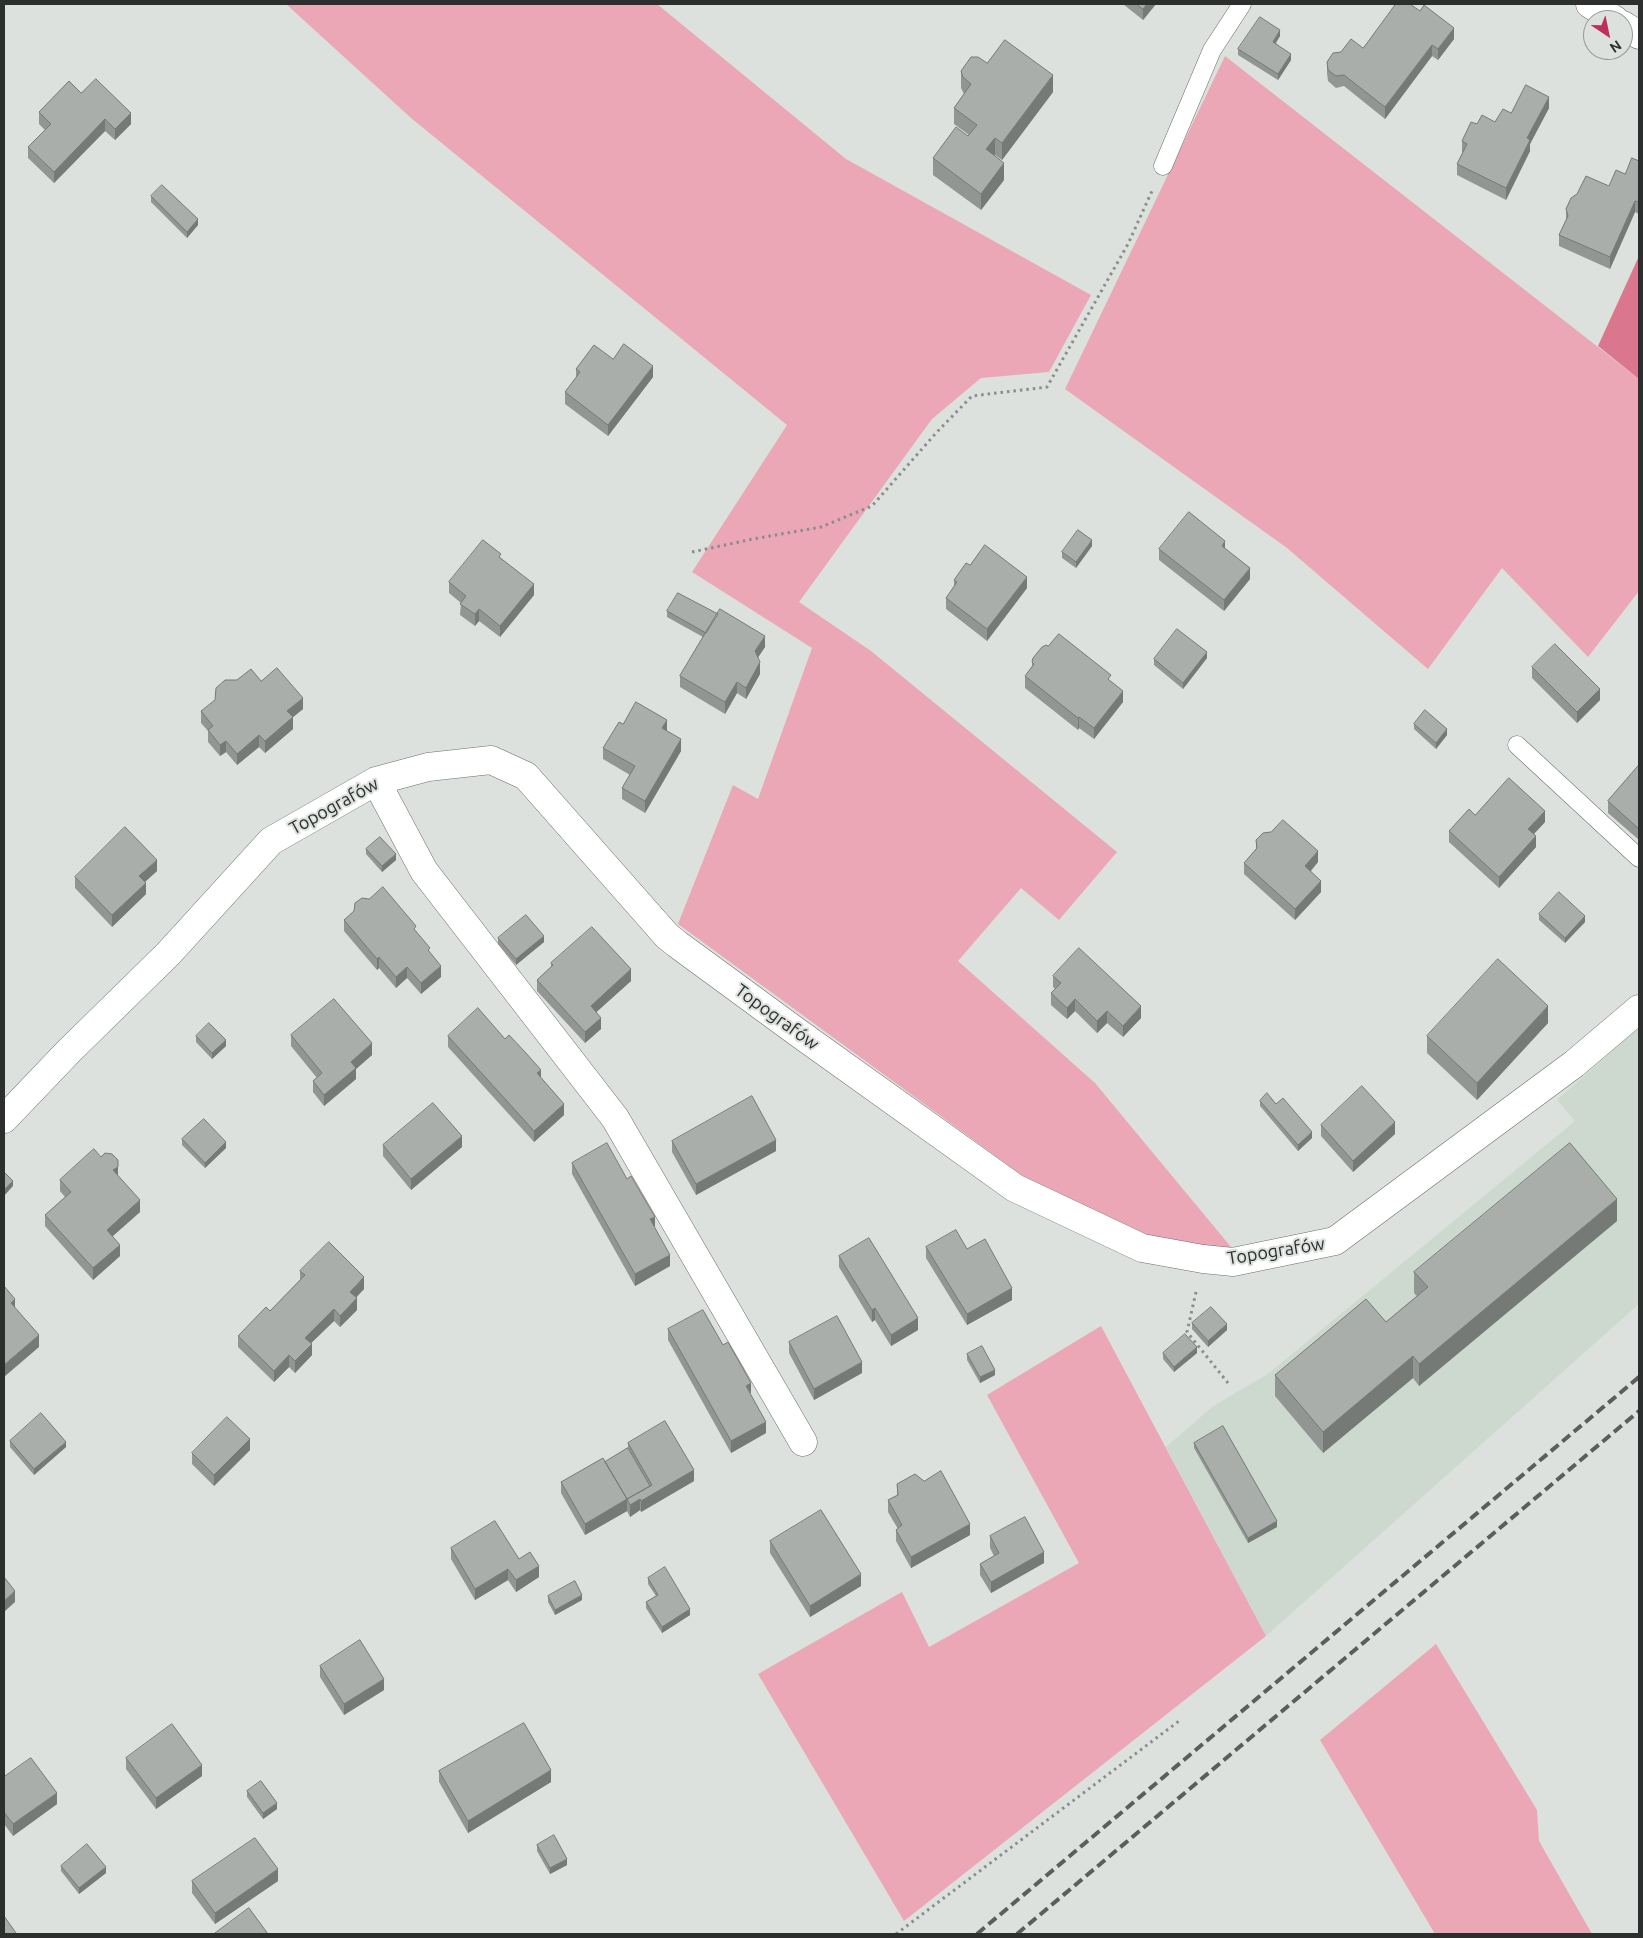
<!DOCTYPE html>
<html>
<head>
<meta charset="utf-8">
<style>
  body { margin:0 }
  #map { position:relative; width:1643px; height:1938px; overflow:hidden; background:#dce1dd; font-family:Ubuntu,sans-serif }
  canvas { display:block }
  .frame { position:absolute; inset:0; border:5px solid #2d2f2e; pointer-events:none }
  .north { position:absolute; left:1583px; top:10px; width:50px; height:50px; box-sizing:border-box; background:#dce1dd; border:1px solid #969a97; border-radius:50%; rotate:146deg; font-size:14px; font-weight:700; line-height:20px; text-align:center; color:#2d2f2e }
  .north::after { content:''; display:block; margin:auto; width:18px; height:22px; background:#bc2f5f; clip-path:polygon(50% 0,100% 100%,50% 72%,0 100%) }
</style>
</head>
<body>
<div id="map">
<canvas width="1643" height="1938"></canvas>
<div class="frame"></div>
<div class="north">N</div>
</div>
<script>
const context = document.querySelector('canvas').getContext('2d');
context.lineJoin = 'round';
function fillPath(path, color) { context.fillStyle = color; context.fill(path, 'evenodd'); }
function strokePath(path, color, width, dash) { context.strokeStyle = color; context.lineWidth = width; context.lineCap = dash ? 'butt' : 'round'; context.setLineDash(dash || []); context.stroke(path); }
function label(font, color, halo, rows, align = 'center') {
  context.font = font + ' Ubuntu,sans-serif'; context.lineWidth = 4; context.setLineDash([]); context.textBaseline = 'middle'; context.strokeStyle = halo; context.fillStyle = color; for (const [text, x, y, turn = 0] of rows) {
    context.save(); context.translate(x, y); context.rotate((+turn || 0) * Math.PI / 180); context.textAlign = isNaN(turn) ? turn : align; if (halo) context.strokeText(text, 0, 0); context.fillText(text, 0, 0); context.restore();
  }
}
fillPath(new Path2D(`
  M1639 1027V1304L1266 1636 1166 1447 1212 1407 1269 1373 1575 1121 1557 1100Z`), '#cdd9cf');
fillPath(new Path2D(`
  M286 4H657L846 159 1091 295 1049 372 981 378 932 419 799 602 871 651 1117 852 1059 920 1021 888 958 961 1095 1083 1236 1253 1167 1242 1098 1222 1042 1190 678 924 733 785 758 799 812 648 692 572 787 425 411 118Z
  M1225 56 1639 379V591L1588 657 1502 568 1428 669 1287 548 1065 389Z
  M1101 1326 1266 1636 904 1921 758 1674 902 1592 929 1647 1079 1563 987 1395Z
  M1436 1644 1537 1810 1539 1841 1592 1934H1435L1320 1740Z`), '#eba7b5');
fillPath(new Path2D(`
  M1639 256V379L1598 346Z`), '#da778f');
const lane = new Path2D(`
  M1163 166 1212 50 1242 4
  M1517 745 1639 858`);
const street = new Path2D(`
  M376 781 424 871 615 1118 803 1442
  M4 1119 68 1052 169 953 271 841 376 781 428 767 491 760 526 776 667 936 677 944 797 1032 1015 1188 1142 1248 1203 1259 1233 1262 1335 1241 1574 1064 1639 1009`);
const secondary = new Path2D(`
  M1590 4 1615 20
  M1623 25 1639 35`);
strokePath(lane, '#6b706c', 19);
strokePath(street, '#6b706c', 29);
strokePath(secondary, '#6b706c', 29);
strokePath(new Path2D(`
  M692 552 753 539 821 527 872 506 936 433 972 396 1047 387 1128 244 1152 191
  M1196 1292 1187 1332 1228 1383
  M896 1934 1179 1721`), '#8a8d8b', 3, [2.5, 4]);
strokePath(lane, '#fff', 18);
strokePath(street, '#fff', 28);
strokePath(secondary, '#fff', 28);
strokePath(new Path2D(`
  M977 1934 1639 1377
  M1017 1934 1639 1411`), '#5b5e5c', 4, [10, 5]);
fillPath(new Path2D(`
  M1123 4H1156L1143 20Z
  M1280 36 1276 43 1291 60 1278 80 1238 55V49Z
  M1454 39 1438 60 1432 56 1385 119 1344 86 1336 88 1328 81 1327 73V62L1363 48Z
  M987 63 1053 92 1002 160 995 155H994L1004 180 981 210 933 175V158L969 135 954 124V108L964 94 961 88V71Z
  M81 93 131 124 115 140 105 131 54 183 28 158V147L45 130 39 124V112Z
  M1549 108 1530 144V151L1506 200 1457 175V164L1463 153 1462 152V141L1477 124 1495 122 1511 113Z
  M1639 161V214L1635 212 1610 269 1559 246V235L1566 221V209L1609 186 1625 174Z
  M151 196 198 225 187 238 151 202Z
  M613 359 653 377 608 436 565 404V392L576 378V369Z
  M1092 546 1076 568 1062 558V552Z
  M1159 549 1250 579 1224 611 1159 560Z
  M501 558 534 595 500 637 479 621 475 626 460 615 461 603 449 593V582Z
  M970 565 1027 588 987 641 946 609V598L954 587V580Z
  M667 611 765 647 758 657 760 674 746 699 737 693 725 714 680 687V676L703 637 667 617Z
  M1207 658 1183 689 1154 665V659Z
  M1032 662 1123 702 1094 739 1079 728 1078 730 1025 688V676L1032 667Z
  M1532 667 1600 700 1577 723 1532 678Z
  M261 681 303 709 293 717V729L265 753 259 747 237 765 226 752 220 756 208 742V731L201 723V711Z
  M623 724 667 731 681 751 645 813 622 799V788L630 775 603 759V748Z
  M1414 724 1447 735 1436 749 1414 729Z
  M1639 765V840L1608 813V801Z
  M1475 815 1545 822 1534 834 1536 847 1499 888 1449 842V831Z
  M1256 840 1318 862 1311 871 1321 892 1295 920 1244 874V863L1256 849Z
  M366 849 396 860 382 872 366 854Z
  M157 871 145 882 146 894 112 927 75 888V877Z
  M1539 914 1585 922 1565 943 1539 920Z
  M344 920 416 931 430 953 441 977 421 994 407 978 396 988 379 968 377 970 344 931Z
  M498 938 544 942 516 965 498 944Z
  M551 963 631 981 596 1012 601 1029 585 1043 537 991V980L551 967Z
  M1053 976 1141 1018 1123 1037 1107 1023 1097 1033 1075 1011 1067 1019 1051 1005V993L1055 989 1053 987Z
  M1548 1023 1477 1100 1427 1053V1036Z
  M291 1035 372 1055 356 1069V1079L324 1106 313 1092V1081L317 1078 291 1046Z
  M196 1036 226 1046 212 1059 196 1042Z
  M448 1036 541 1078 564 1115 534 1142 448 1047Z
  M1260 1101 1276 1104 1312 1138 1298 1151 1260 1106Z
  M1321 1125 1395 1134 1353 1172 1321 1136Z
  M182 1139 226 1148 205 1168 182 1145Z
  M672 1141 776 1151 696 1195 672 1152Z
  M383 1145 462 1147 411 1190 383 1156Z
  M572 1163 655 1228 670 1266 635 1286 572 1174Z
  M118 1176 140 1212 113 1236 120 1256 93 1280 45 1226V1215L65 1197 60 1191V1180Z
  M1617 1221 1419 1386 1413 1378 1323 1453 1275 1396V1375L1386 1322 1417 1296 1414 1293V1272Z
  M926 1247 967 1249 1012 1300 967 1325 926 1258Z
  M839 1256 918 1330 891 1346 875 1320 872 1322 839 1267Z
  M300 1271 364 1289 356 1298 357 1310 340 1327 334 1321 311 1343 312 1355 295 1373 289 1367 274 1382 238 1347V1336L270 1311 300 1280Z
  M1192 1323 1227 1330 1208 1347 1192 1329Z
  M668 1329 723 1345 751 1395 766 1433 731 1453 668 1340Z
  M789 1342 862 1373 814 1400 789 1353Z
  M1163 1353H1197L1174 1372 1163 1359Z
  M967 1354 995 1375 980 1383 967 1360Z
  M10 1441 66 1447 34 1475 10 1447Z
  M628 1443 694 1481 641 1512 640 1510 630 1517 627 1511 585 1535 561 1493V1482L605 1462 628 1448Z
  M1194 1443 1277 1527 1248 1543 1194 1448Z
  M250 1450 214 1486 192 1464V1453Z
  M924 1481 970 1535 911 1568 896 1541V1530L898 1529 888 1512V1500L897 1495V1484Z
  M990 1536 1044 1563 991 1593 980 1575V1564L994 1556 990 1548Z
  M770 1541 861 1586 810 1617 770 1553Z
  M451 1548 519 1559 539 1577 516 1592 508 1580 475 1600 451 1559Z
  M648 1578 690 1615 662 1633 646 1608V1602L656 1596 648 1584Z
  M548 1596 582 1600 555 1615 548 1602Z
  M320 1666 384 1690 344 1715 320 1677Z
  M126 1758 202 1776 156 1809 126 1769Z
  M439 1771 551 1782 468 1833 439 1782Z
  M4 1777 57 1804 13 1836 4 1824Z
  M247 1791 277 1809 263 1819 247 1797Z
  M537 1845 567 1865 550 1874 537 1851Z
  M61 1866 106 1873 79 1894 61 1871Z
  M192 1881H278L215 1924 192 1893Z`), '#919692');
fillPath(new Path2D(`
  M1147 4H1156L1143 20V9Z
  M1454 28V39L1438 60V49Z
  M1280 30V36L1273 47V42Z
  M1432 45V56L1385 119V107Z
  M1291 54V60L1278 80V74Z
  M1053 75V92L1002 160V143Z
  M1549 97V108L1530 144V151L1506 200V188L1527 138Z
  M131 113V124L115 140V129Z
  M105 119V131L54 183V172Z
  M995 138V155L986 166V149Z
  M1004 163V180L981 210V194Z
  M1635 201V212L1610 269V257Z
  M198 219V225L187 238V232Z
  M653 366V377L608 436V425Z
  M1092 540V546L1076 568V562Z
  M1225 541V552L1222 546Z
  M1250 568V579L1224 611V600Z
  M1027 577V588L987 641V629Z
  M534 584V595L500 637V626Z
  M479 609V621L475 626V614Z
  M765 636V647L755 662V651Z
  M1207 652V658L1183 689V683Z
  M760 662V674L746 699V688Z
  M737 682V693L725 714V702Z
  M1600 689V700L1577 723V712Z
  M1123 691V702L1094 739V728Z
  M303 698V709L287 722V711Z
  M293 717V729L265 753V741Z
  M1079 717V728L1078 730V718Z
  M667 720V732L662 728Z
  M1447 729V735L1436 749V743Z
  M259 735V747L237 765V754Z
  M681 739V751L645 813V801Z
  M226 741V752L220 756V745Z
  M1545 811V822L1528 840V829Z
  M1536 836V847L1499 888V877Z
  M1318 851V862L1305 877V866Z
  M396 854V860L382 872V866Z
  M157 860V871L139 887V876Z
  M1321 881V892L1295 920V909Z
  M146 883V894L112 927V915Z
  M1585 916V922L1565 943V938Z
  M544 936V942L516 965V959Z
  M379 957V968L377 970V959Z
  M441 966V977L421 994V983Z
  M407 967V978L396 988V977Z
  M631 969V981L591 1017V1006Z
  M1075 999V1011L1067 1019V1008Z
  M1141 1006V1018L1123 1037V1026Z
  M1548 1006V1023L1477 1100V1083Z
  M1107 1011V1023L1097 1033V1021Z
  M601 1018V1029L585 1043V1032Z
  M226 1040V1046L212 1059V1053Z
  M372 1043V1055L356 1069V1079L324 1106V1095L351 1062Z
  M541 1070V1081L537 1073Z
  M564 1104V1115L534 1142V1131Z
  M1395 1122V1134L1353 1172V1161Z
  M1312 1132V1138L1298 1151V1145Z
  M462 1136V1147L411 1190V1179Z
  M776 1140V1151L696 1195V1184Z
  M226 1142V1148L205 1168V1163Z
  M118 1160V1178L113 1170Z
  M13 1181V1186L4 1196V1190Z
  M1617 1199V1221L1419 1386V1364Z
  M140 1200V1212L107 1241V1230Z
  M655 1217V1228L650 1219Z
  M120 1245V1256L93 1280V1268Z
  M670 1255V1266L635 1286V1274Z
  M364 1277V1289L350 1303V1292Z
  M1012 1288V1300L967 1325V1314Z
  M357 1298V1310L340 1327V1316Z
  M15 1299V1311L11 1303Z
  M875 1308V1320L872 1322V1310Z
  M334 1309V1321L305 1349V1338Z
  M918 1318V1330L891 1346V1335Z
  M1227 1324V1330L1208 1347V1341Z
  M39 1335V1347L4 1377V1365Z
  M312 1344V1355L295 1373V1361Z
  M1197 1347V1353L1174 1372V1367Z
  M289 1355V1367L274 1382V1371Z
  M1413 1356V1378L1323 1453V1432Z
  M862 1362V1373L814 1400V1389Z
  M995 1370V1375L980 1383V1377Z
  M751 1383V1394L746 1386Z
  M766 1422V1433L731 1453V1441Z
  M250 1439V1450L214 1486V1475Z
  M66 1442V1447L34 1475V1469Z
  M694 1470V1481L641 1512V1501L640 1499V1510L630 1517V1505L629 1503Z
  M627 1499V1511L585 1535V1524Z
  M1277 1521V1527L1248 1543V1538Z
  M970 1524V1535L911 1568V1557Z
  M1044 1552V1563L991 1593V1582Z
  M539 1566V1577L516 1592V1580Z
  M508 1569V1580L475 1600V1589Z
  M861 1574V1586L810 1617V1606Z
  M15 1591V1602L4 1612V1601Z
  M582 1595V1600L555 1615V1610Z
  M690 1609V1615L662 1633V1627Z
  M384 1679V1690L344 1715V1704Z
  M202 1765V1776L156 1809V1798Z
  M551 1770V1782L468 1833V1821Z
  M57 1793V1804L13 1836V1824Z
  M277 1803V1809L263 1819V1813Z
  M567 1859V1865L550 1874V1868Z
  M106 1867V1873L79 1894V1888Z
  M278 1869V1881L215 1924V1913Z`), '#767a77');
const building = new Path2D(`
  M1137 4H1147L1143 9Z
  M1396 4H1410L1420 11 1424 5 1454 28 1438 49 1432 45 1385 107 1344 75 1336 76 1328 70 1327 62 1333 53 1341 52 1351 39 1363 48Z
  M1260 17 1280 30 1273 42 1291 54 1278 74 1238 49Z
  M1005 40 1053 75 1002 143 995 138 986 149 1004 163 981 194 933 158 956 127 968 136 977 125 954 108 971 84 963 77 961 71 971 57H978L987 63Z
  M96 79 131 113 115 129 105 119 54 172 28 147 51 124 39 112 69 81 81 93Z
  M1526 85 1549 97 1527 138 1530 140 1506 188 1457 164 1467 144 1462 141 1471 122 1477 124 1482 115 1495 122 1503 109 1511 113Z
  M1632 158 1639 161V202L1635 201 1610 257 1559 235 1568 216 1566 209 1571 198 1577 194 1586 176 1609 186 1616 170 1625 174Z
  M162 185 198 219 187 232 151 196Z
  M624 344 653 366 608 425 565 392 580 372 576 369 594 345 613 359Z
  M1189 512 1225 541 1222 546 1250 568 1224 600 1159 549Z
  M1078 530 1092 540 1076 562 1062 552Z
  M483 540 501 554 499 557 534 584 500 626 479 609 475 614 460 604 466 596 449 582Z
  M985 545 1027 577 987 629 946 598 957 582 954 580 966 563 970 565Z
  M678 593 718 614 706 633 667 611Z
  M720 609 765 636 755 651 760 662 746 688 737 682 725 702 680 676Z
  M1177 629 1207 652 1183 683 1154 659Z
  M1059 634 1111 675 1108 679 1123 691 1094 728 1079 717 1078 718 1025 676 1034 664 1032 662 1033 658 1042 647 1046 645 1048 646Z
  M1555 644 1600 689 1577 712 1532 667Z
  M277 668 303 698 287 711 293 717 265 741 259 735 237 754 226 741 220 745 208 730 213 726 201 711 215 700 216 688 225 680H237L251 669 261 681Z
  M636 702 667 720 662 728 681 739 645 801 622 788 635 766 603 748 619 722 623 724Z
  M1425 710 1447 729 1436 743 1414 724Z
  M1639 765V829L1608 801Z
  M1509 778 1545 811 1528 829 1536 836 1499 877 1449 831 1469 809 1475 815Z
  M1283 820 1318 851 1305 866 1321 881 1295 909 1244 863 1257 848 1256 840 1263 833 1271 832Z
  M125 827 157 860 139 876 146 883 112 915 75 877Z
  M380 837 396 854 382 866 366 849Z
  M383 887 416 926 414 929 430 948 428 950 441 966 421 983 407 967 396 977 379 957 377 959 344 920 354 911 355 903 362 898 369 899Z
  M1559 892 1585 916 1565 938 1539 914Z
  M526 915 544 936 516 959 498 938Z
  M592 927 631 969 591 1006 601 1018 585 1032 537 980 553 965 551 963Z
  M1079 948 1141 1006 1123 1026 1107 1011 1097 1021 1075 999 1067 1008 1051 993 1061 983 1053 976Z
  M1498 959 1548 1006 1477 1083 1427 1036Z
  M334 999 372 1043 351 1062 356 1068 324 1095 313 1081 322 1073 291 1035Z
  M478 1008 505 1039 509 1035 525 1052 541 1070 537 1073 564 1104 534 1131 448 1036Z
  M209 1023 226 1040 212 1053 196 1036Z
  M1362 1086 1395 1122 1353 1161 1321 1125Z
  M1267 1093 1276 1104 1283 1098 1312 1132 1298 1145 1260 1101Z
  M752 1096 776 1140 696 1184 672 1141Z
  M433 1103 462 1136 411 1179 383 1145Z
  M204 1119 226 1142 205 1163 182 1139Z
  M607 1143 627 1179 631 1176 655 1217 650 1219 670 1255 635 1274 572 1163Z
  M1570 1143 1617 1199 1419 1364 1413 1356 1323 1432 1275 1375 1366 1299 1386 1322 1428 1287 1414 1272Z
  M94 1149 101 1157 105 1153 112 1154 118 1160V1167L113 1170 140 1200 107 1230 120 1245 93 1268 45 1215 71 1192 60 1180Z
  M4 1172 13 1181 4 1190Z
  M956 1230 967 1249 985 1239 1012 1288 967 1314 926 1247Z
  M869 1238 918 1318 891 1335 875 1308 872 1310 839 1256Z
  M329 1242 364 1277 350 1292 357 1298 340 1316 334 1309 305 1338 312 1344 295 1361 289 1355 274 1371 238 1336 266 1307 270 1311 305 1275 300 1271Z
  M4 1286 15 1299 11 1303 39 1335 4 1365Z
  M1211 1307 1227 1324 1208 1341 1192 1323Z
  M703 1310 723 1345 728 1342 751 1383 746 1386 766 1422 731 1441 668 1329Z
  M837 1316 862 1362 814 1389 789 1342Z
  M1185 1334 1197 1347 1174 1367 1163 1353Z
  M982 1346 995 1370 980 1377 967 1354Z
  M41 1413 66 1442 34 1469 10 1441Z
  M227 1417 250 1439 214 1475 192 1453Z
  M665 1421 694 1470 641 1501 640 1499 630 1505 627 1499 585 1524 561 1482 603 1458 627 1499 652 1485 628 1443Z
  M1223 1426 1277 1521 1248 1538 1194 1443Z
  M628 1448 650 1486 627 1499 605 1462Z
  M941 1471 970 1524 911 1557 896 1530 902 1525 888 1500 898 1495 897 1484 915 1474 924 1481Z
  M821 1510 861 1574 810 1606 770 1541Z
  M1025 1517 1044 1552 991 1582 980 1564 999 1553 990 1536Z
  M495 1521 519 1559 530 1552 539 1566 516 1580 508 1569 475 1589 451 1548Z
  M665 1567 690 1609 662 1627 646 1602 658 1595 648 1578Z
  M4 1577 15 1591 4 1601Z
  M575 1581 582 1595 555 1610 548 1596Z
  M360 1640 384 1679 344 1704 320 1666Z
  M524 1723 551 1770 468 1821 439 1771Z
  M172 1724 202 1765 156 1798 126 1758Z
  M31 1758 57 1793 13 1824 4 1812V1777Z
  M261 1781 277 1803 263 1813 247 1791Z
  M554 1835 567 1859 550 1868 537 1845Z
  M255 1838 278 1869 215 1913 192 1881Z
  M87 1844 106 1867 79 1888 61 1866Z
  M249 1908 268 1934H214Z
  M4 1916 16 1933 14 1934H4Z`);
fillPath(building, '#a9aeaa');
strokePath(building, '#767a77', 1);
label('18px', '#2d2f2e', '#dce1dd', [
  ["Topografów",334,806,-29],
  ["Topografów",777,1017,36],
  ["Topografów",1276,1251,-9]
]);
</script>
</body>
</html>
